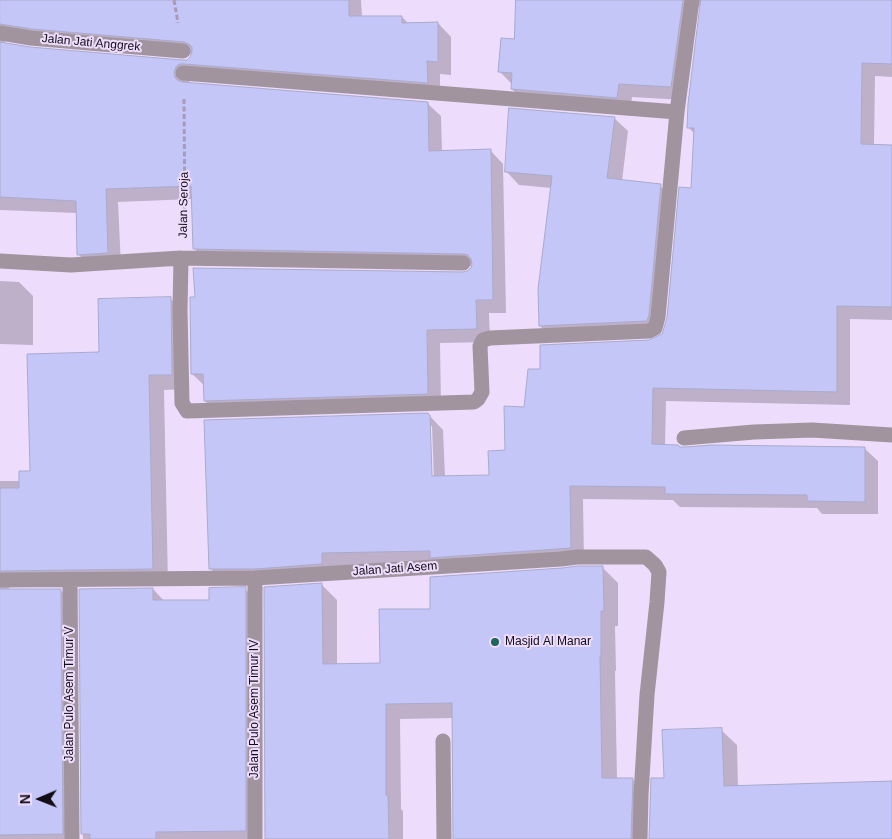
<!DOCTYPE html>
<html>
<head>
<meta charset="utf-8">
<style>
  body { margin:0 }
  #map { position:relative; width:892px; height:839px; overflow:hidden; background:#eedcfc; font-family:Helvetica,sans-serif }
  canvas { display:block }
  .north { position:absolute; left:15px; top:774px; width:50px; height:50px; -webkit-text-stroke:4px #eedcfc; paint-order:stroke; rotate:269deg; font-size:14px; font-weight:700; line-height:20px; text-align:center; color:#120c17 }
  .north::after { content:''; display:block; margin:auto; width:18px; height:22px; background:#120c17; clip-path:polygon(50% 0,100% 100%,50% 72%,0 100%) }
</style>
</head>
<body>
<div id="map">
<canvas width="892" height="839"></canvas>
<div class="north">N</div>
</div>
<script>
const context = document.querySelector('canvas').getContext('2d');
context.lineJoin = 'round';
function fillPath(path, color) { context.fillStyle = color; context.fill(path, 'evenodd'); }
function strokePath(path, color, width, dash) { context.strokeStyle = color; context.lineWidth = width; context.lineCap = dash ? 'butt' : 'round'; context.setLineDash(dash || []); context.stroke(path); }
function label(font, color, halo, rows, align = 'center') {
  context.font = font + ' Helvetica,sans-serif'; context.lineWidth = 4; context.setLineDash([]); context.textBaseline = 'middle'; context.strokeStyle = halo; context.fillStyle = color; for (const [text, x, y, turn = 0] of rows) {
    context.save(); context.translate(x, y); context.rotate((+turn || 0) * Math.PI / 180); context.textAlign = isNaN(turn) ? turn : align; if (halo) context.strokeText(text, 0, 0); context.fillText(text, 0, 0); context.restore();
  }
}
fillPath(new Path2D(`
  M0 0H361L362 17H402L409 24 438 23 451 37V75L440 74V96L192 78 187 84 427 103 441 116 442 152 490 150 503 164 506 313H489L490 342 440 343 441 407 218 414 205 401V386L192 374 468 273 473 266 207 262 194 248 192 199 118 202 121 266 92 268 79 255 77 213 0 210ZM6 40 46 42 193 54 187 61 29 48 4 44Z
  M564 0H892V77L875 76 874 146H892V320L850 319V405L666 401 665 446 680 448H864L878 461V514H822L817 508 680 507 673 500 583 499 584 561 223 582 210 568 428 414 443 430 445 477 490 476 506 451 542 370 650 342 665 334 692 190 695 134 688 127 702 4 698 7 684 100 632 97 630 111 525 102 512 89V84L500 72 533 41ZM429 426H432L434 482H431Z
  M614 118 628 131 622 181 660 186 674 199 662 329 660 334 554 339 540 326 552 188 519 185 506 171Z
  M0 281 19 282 33 296V345L0 344Z
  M170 298 186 314 187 389 164 390 168 584 10 587 7 590H60L76 606 77 839H0V481H20L31 472 100 354Z
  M603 568 618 583V626H615L616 671H615L617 779H632L648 794 646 839H455L453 718 400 719 401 809 403 811V839H266L322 585 337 600V665H381L432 610Z
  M153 589 165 602 211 601 245 589 260 604V839H83L81 590Z
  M721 730 737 745 738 787 892 782V839H651L665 779Z`), '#0003');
const building = new Path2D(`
  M0 0H349V16H402V23L438 22V62L427 61 428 83 184 64H179L176 67 174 73 175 77 177 80 182 82 428 102 429 151 491 149 493 300H476L477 329 427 330 428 394 204 401 203 374H191L190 297H195L193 268 463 272 467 271 471 268 472 264 471 259 468 255 463 254 193 249 191 186 106 189 108 253 77 255 76 201 0 197V42L30 47 182 60H187L190 57 192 52V47L189 44 184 42 32 29 0 24Z
  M516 0H683L671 87 619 84 617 98 511 89 512 73 498 72 501 38 514 39Z
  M701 0H892V64L862 63 861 144 892 145V307L837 306V392L653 388 652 444 678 445 680 447H685L712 445 865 447V502L807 501V495L665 494V487L570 486 571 548 430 558V551L322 553V564L255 569H209L204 420 428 413 429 415H430L432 476 489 475 488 451 505 450 504 406 524 407 528 369H540V345L649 340 662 334 667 318 679 187 691 188 694 128H687L688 104Z
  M509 108 615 117 607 178 661 184 649 315 647 321 539 326 538 289 552 176 505 172Z
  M171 297 172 375H149L153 569 0 571V488H19V471H30L27 354 99 352 98 299Z
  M578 566H603L604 611H601V656H600L602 778H633L631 839H453L452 703 386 704V795H388L389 839H265L264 587 322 583 323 664 380 663 379 609H430V577L562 568Z
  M246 587V831L156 832V839H90V834H81L79 589 153 588V600H209V588Z
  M0 589H61L63 834 0 835Z
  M722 728 724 786 892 781V839H649L651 778H664L662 730Z`);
fillPath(building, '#c5c6f8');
strokePath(building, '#a9aacb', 1);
strokePath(new Path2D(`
  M174 0 178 23
  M184 99 185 230`), '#aa9bb5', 3, [5, 2.5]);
strokePath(new Path2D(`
  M684 438 754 432 812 430 892 435`), '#a2949e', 15);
strokePath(new Path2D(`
  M0 33 31 38 183 51
  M183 73 677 112
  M181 258 180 310 182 403 187 411 474 402 478 399 482 392 480 346 483 340 490 338 649 331 655 328 658 317 677 112 692 0
  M0 261 71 265 181 258 463 263
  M255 578V839
  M0 580 255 578 561 559 577 557H646L655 565 659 572 657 602 647 695 641 795 640 839
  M70 580 72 839
  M443 741 444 839`), '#a2949e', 15);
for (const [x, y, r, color] of [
  [495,642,5,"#1f675c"]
]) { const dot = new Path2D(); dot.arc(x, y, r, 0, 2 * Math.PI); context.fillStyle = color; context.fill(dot); strokePath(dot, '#eedcfc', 2); }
label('12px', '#120c17', '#eedcfc', [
  ["Jalan Jati Anggrek",91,43,5],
  ["Jalan Seroja",184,205,-89],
  ["Jalan Jati Asem",395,569,-4],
  ["Jalan Pulo Asem Timur V",70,694,-90],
  ["Jalan Pulo Asem Timur IV",255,709,-90]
]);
label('12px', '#120c17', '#eedcfc', [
  ["Masjid Al Manar",505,642]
], 'left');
</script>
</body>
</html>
